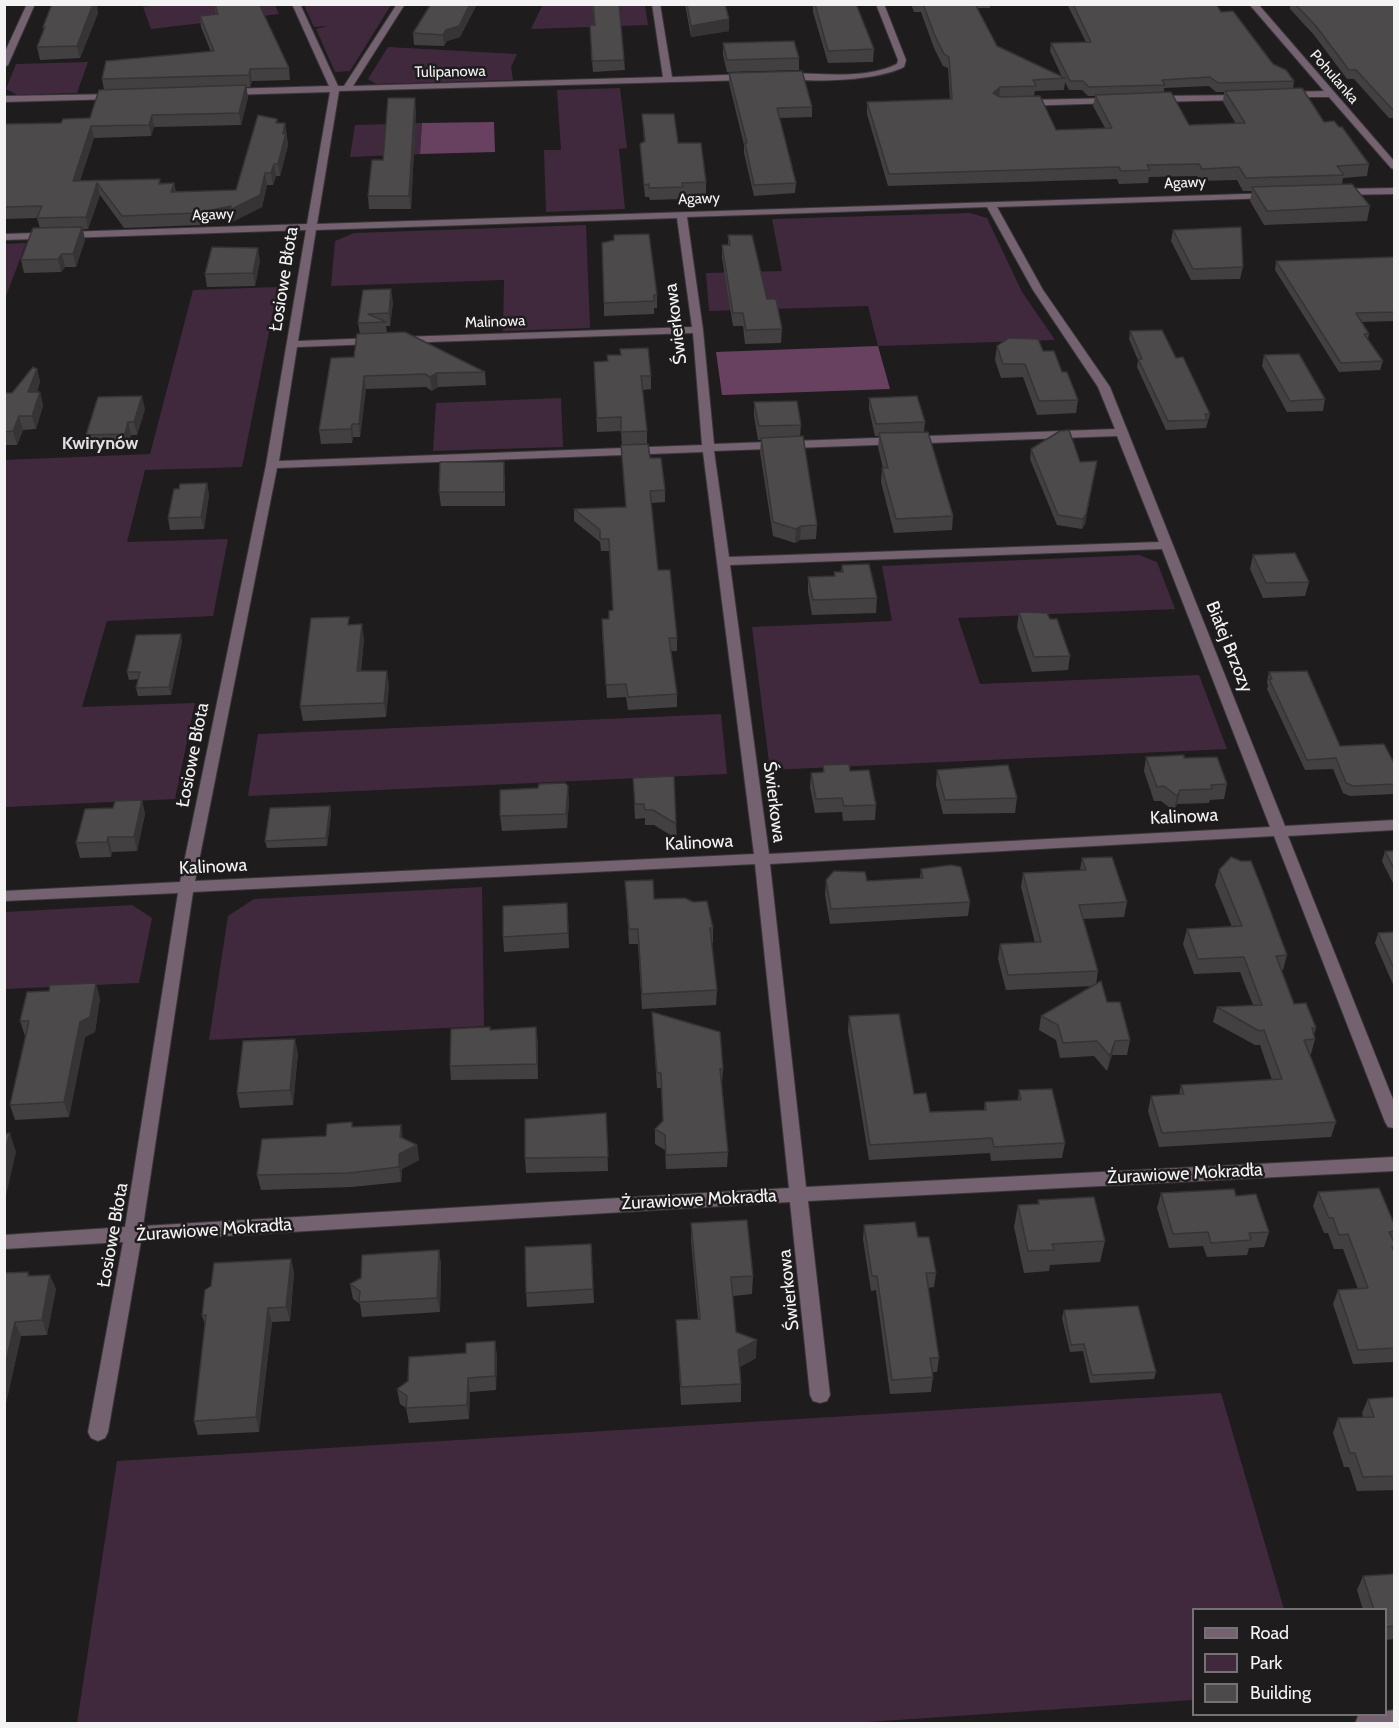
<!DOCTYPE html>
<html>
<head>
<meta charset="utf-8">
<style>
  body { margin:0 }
  #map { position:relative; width:1399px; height:1728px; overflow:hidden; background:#1f1c1e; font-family:Cabin,sans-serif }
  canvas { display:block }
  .frame { position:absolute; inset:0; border:6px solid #f4f3f4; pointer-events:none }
  .legend { position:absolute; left:1192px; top:1608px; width:195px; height:108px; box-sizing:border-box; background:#1f1c1e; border:2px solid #747274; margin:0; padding:8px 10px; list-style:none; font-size:18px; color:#f4f3f4 }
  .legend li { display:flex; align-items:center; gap:12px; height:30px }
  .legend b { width:30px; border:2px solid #747274 }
</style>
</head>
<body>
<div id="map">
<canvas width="1399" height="1728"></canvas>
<div class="frame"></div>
<ul class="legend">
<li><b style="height:8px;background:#746270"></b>Road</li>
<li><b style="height:16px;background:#40293c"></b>Park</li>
<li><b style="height:16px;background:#4d4a4c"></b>Building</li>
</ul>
</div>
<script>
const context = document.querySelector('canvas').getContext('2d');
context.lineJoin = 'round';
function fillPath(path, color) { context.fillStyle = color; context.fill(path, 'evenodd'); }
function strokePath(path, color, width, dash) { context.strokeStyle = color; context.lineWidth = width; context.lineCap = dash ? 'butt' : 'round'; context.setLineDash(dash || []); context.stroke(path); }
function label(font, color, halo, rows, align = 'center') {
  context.font = font + ' Cabin,sans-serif'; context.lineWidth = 5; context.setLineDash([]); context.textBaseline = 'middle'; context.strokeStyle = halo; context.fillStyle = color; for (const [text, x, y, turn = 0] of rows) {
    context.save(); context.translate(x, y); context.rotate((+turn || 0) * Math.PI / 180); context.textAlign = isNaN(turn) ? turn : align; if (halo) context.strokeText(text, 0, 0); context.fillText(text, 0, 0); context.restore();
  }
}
fillPath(new Path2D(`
  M164 4 275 5 279 14 151 29 143 7Z
  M543 4 645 5 648 25 531 29Z
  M304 5H391L350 71 335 72 316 29 328 26 314 27Z
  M388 47 517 54 511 67 513 80 376 84 368 79Z
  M88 62 77 93 17 95 6 89 16 64Z
  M620 88 627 148 619 149 625 209 546 212 544 150H561L557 90Z
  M422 123 420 154 350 157 355 125Z
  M970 213 987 218 1022 292 1055 340 878 346 868 306 709 311 706 273 782 271 772 219Z
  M586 225 590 328 503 331 504 280 331 286 335 241 354 233Z
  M26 243 6 296H5V244Z
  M278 287 242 467 145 470 127 542 228 539 213 616 107 621 82 707 195 703 175 799 5 807 4 460 150 454 193 290Z
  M561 398 563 447 433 451 436 403Z
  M1139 555 1157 562 1175 609 958 618 980 684 1199 675 1227 749 770 770 752 627 892 621 882 566Z
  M721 714 727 774 248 796 258 734Z
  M482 887 484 1026 209 1040 228 916 254 899Z
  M132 905 152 918 139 983 5 989V912Z
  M1221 1393 1284 1609 1194 1610 1193 1700 838 1724 77 1723 117 1461Z`), '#40293c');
fillPath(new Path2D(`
  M494 122 495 152 420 154 422 123Z
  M878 346 890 389 722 395 716 352Z`), '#684161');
const street = new Path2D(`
  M27 4H35L8 65 4 67V54Z
  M292 4H300L338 86H344L397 4H405L353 86 663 77 652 4H660L672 77 749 74 753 77 749 80 339 91 317 224 1275 193V197L1272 198 997 207 1043 290 1110 387 1285 826 1394 820V830L1288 836 1394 1102V1128L1388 1127 1385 1122 1274 836 770 864 806 1187 1394 1157V1171L808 1201 830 1395 827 1401 820 1403 813 1401 810 1395 790 1202 141 1241 108 1432 105 1438 98 1441 91 1438 88 1432 123 1242 4 1249V1235L125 1227 178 893 4 901V891L180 882 266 465 306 230 4 240V234L307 224 330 92 227 95 223 92 227 89 329 86ZM987 207 1033 290 1098 387 1115 429 714 444 703 330 687 217ZM677 218 692 327 401 337 396 340 401 343 693 333 702 445 279 461 297 347 374 344 379 341 374 338 298 341 316 230ZM1117 436 1159 542 729 557 714 451ZM703 452 754 854 195 881 277 468ZM1162 549 1270 827 769 854 730 565ZM755 864 789 1188 143 1226 193 892Z
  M876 4H884L906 60 904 67C876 81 813 83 782 78L781 76 785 73C821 73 864 80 897 64L898 60Z
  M1249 4H1258L1394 161V169L1391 168 1329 97H1285V93L1288 92 1324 91Z
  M119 94V98L116 99 4 102V96Z
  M1246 95 1247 97 1243 100 1153 102 1149 99 1153 96Z
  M1117 98V102L1114 103 1024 106 1019 103 1024 100Z
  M1394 188V194L1338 195 1333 192 1338 189Z
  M1394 1710V1724H1355L1358 1716 1386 1714V1711Z`);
strokePath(street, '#393638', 2);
fillPath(street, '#746270');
fillPath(new Path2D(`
  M214 4H259L289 68 290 80 252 81 250 87H246L248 97 241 125 154 127 151 136 94 138 80 181 174 183 176 192 236 190 277 119 278 123H285L288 145 280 176H276L273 185H267L262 207 232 222V218L200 225 124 228 100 195 88 229H83L85 240 76 267H65L61 272 24 273 21 260 40 228 37 218 4 219V124L61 123 90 118 104 90 102 79 211 52 201 27 200 16 216 14Z
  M431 4H477L460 37 447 41 444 46 414 45 413 33Z
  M592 4H619L625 70 593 72 590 35 594 25Z
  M685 4H725L729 31 691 37Z
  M813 4H856L874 49 873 62 828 63 813 12Z
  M911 4H990V8H977L997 46 1062 77 1050 51 1051 43 1086 42 1067 4H1216L1221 12 1273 64 1294 81 1293 89 1324 122 1369 164 1367 176 1343 178 1342 184 1370 206 1367 221 1264 225 1250 201 1252 191H1243L1237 180 1199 181 1197 176 1149 177 1148 183 1119 184 1117 179 888 186 867 114V102L950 99 948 68 943 66 934 48 921 12H914ZM1065 82 1069 90H1082L1088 96H1095L1093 106 1105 128 1056 130 1034 96 1035 91 1064 90ZM1209 86 1216 92H1224L1223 102 1236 124 1189 125 1164 92V88Z
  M1290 4H1395V118H1389L1354 79H1347L1314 35 1290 9Z
  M96 6 98 13 80 58 40 60 37 47 43 30V27Z
  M723 43 799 58V70L727 72 723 55Z
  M729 73 812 107V117L779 118 796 183 795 193 754 196 744 153V145L729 83Z
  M416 110 411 209H369L368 196 383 160Z
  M642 114 678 143 706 182V194L683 195V199L650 200 649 197H645L641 156 640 144 644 141Z
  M1173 230 1243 267 1240 279 1191 280 1171 241Z
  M728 235 767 299 782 329 781 343 745 344 743 326H733L722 258V245H728Z
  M1395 257V321L1361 322 1369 334 1368 339 1383 361 1380 370 1339 372 1275 270 1276 261Z
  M260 261 255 286 207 287 205 274Z
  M363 290 393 302 390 326H386L387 333 485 372 486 385 438 387 432 391 426 387 366 389 360 437H353L352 443 321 444 319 430 354 357 360 334 358 323Z
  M657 295V308H654V314L604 316V303Z
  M1130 331 1176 358 1210 414 1206 428 1166 430 1137 367 1138 360 1129 339Z
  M997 346 1043 351 1078 400 1076 413 1037 415 1023 377 1001 378 995 360Z
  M620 349 651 376V389L643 390 647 431V444L650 458 665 490V502L651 503 658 570 677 638V651H671L677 694V707L628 710 626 697 607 698 602 632 613 610 609 551H601L600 542 574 521V509L626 507 621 431 597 432 594 362 608 361 621 355Z
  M1264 355 1325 399 1323 411 1287 412 1262 366Z
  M37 369 40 382 37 392H40L43 406 36 429 23 430 17 445H4V393H12Z
  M869 398 925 422 924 432 953 516 952 530 894 533 881 482 882 468H883L878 447 879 436H875L869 409Z
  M754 402 801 425 800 436 817 525 816 539 800 540 795 543 773 536 760 452 761 440H758L754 416Z
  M145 409 137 435H131L128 448 90 449 86 435Z
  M1031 449 1080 462 1095 471 1085 524 1082 529 1057 525 1030 459Z
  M505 475V506H441L439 492Z
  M207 483 209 495 204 529 170 530 168 518 179 489Z
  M1253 555 1309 582 1305 596 1263 598 1250 569Z
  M842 565 877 598 876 613 812 615 808 592V577L834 576V572H841Z
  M1019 612 1050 619 1070 656 1068 670 1032 672 1017 627Z
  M350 625 364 639 361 671 389 685 386 717 303 721 300 706Z
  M182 641 171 695 138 696 136 688 138 679 129 680 127 672Z
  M1269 672 1340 746 1395 765V794L1350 796 1343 793 1333 769 1305 770 1267 689 1268 686 1267 682Z
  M1146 757 1184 758 1227 784 1224 799 1210 800 1209 803 1177 804 1174 811 1161 801H1154L1144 771Z
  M823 765 850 771 876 805 875 820 843 821 842 812 815 813 810 787 811 773 823 772Z
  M937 770 1017 798 1015 813 943 814 936 785Z
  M633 778 676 824 677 839 654 825H645V818L635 819Z
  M142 800 145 814 137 851 112 852 111 857 80 858 76 843Z
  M569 800 567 828 502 831 500 816Z
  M330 806 331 813 327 846 267 848 265 841Z
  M1385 851H1395V887L1382 861Z
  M1082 858 1127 902 1124 917 1083 919 1098 971 1096 985 1130 1040 1127 1055H1112L1107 1071 1094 1056 1060 1058 1056 1040 1039 1030 1041 1016 1094 986 1006 990 998 959 1000 944 1035 943 1021 887 1023 873 1080 870Z
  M921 869 970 902 968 916 830 924 825 895 826 880 867 881 920 878Z
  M1219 870 1287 955 1283 970H1281L1294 1004 1316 1028 1314 1034 1315 1039 1311 1054H1310L1336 1122 1331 1137 1159 1147 1148 1111 1151 1096 1179 1095 1181 1085 1272 1080 1260 1045H1255L1213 1022 1217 1007 1253 1005 1240 972 1194 974 1183 944 1187 929 1232 927 1215 885Z
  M626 895 654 899 713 928V943H711L717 990 716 1005 642 1009 638 944H629Z
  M568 918 569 948 504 952 503 937Z
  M1395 932V989L1375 943 1378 933Z
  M100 998 95 1032 85 1037 69 1117 15 1120 10 1105 26 1036H25L20 1021Z
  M652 1012 723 1069 722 1084 728 1152 727 1167 666 1169 665 1150 655 1144V1129L663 1121 661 1088H657Z
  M849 1016 930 1112 984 1110 985 1102 1018 1100 1019 1090 1065 1143 1062 1158 991 1161 990 1153 869 1160 848 1031Z
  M491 1030 538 1042V1079L451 1080 450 1066Z
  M298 1053 293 1105 240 1108 237 1093Z
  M606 1113 608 1171 526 1173 525 1158Z
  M353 1127 403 1139 417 1145 419 1160 402 1169 401 1182 352 1187 261 1190 257 1175 326 1136Z
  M1318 1192 1395 1226V1236L1393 1241 1395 1244 1394 1251 1395 1254V1362L1353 1364 1333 1304 1338 1290 1358 1289 1343 1249H1334L1328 1233H1324L1313 1206Z
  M1161 1193 1236 1196 1269 1232 1264 1247 1249 1248 1247 1255 1207 1257 1203 1246 1169 1248 1157 1208Z
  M1038 1200 1105 1241 1100 1262 1050 1265 1049 1271 1024 1273 1014 1227 1018 1205 1038 1204Z
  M691 1223 753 1276 752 1294 733 1296 736 1332 756 1358 740 1367 741 1384V1402L681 1405 676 1320 698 1319 691 1241Z
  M864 1225 918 1237 936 1273 934 1287 928 1288 939 1358 937 1372H932L933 1377 931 1392 890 1394 876 1290 871 1291 863 1239Z
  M591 1244 594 1303 527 1307 526 1293Z
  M439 1250 441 1265 440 1312 362 1317 360 1304 353 1299 350 1284Z
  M291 1259 294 1273 290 1321 272 1322 259 1432 198 1435 194 1421 205 1324 202 1316Z
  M28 1272 30 1276 56 1289 47 1335 21 1336 4 1412V1273Z
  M1064 1310 1156 1372 1154 1379 1090 1383 1083 1351 1070 1352 1062 1318Z
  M497 1355 496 1390 470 1392 469 1419 409 1423 406 1408 400 1404 397 1389Z
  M1395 1397V1490L1357 1491 1349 1467H1344L1333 1433 1338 1418 1363 1417 1362 1413 1368 1399Z
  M1395 1574V1639L1386 1640V1610H1363L1357 1590 1363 1576Z`), '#424041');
fillPath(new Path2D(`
  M93 4H97L98 13 80 58 77 46Z
  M470 4H477L460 37 447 41 444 46 443 35 446 30Z
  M729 19V31L691 37V26Z
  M250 69 252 81 250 87 249 75Z
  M246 85 248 97 241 125 239 113Z
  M1000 87 999 99 993 93Z
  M415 98 416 110 411 209 409 196Z
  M152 115 154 127 151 136 149 125Z
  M285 123 288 145 280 176 278 164Z
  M91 126 94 138 76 193 73 181Z
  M274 164 276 176 273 185 271 173Z
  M265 173 267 185 262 207 232 222V218L200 225 198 213Z
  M97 183 100 195 88 229 86 217Z
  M174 183 176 195 171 192Z
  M82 227 85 240 76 267 73 254Z
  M258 248 260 261 255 286 253 273Z
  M62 254 65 267 61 272 58 259Z
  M391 289 393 302 390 326 389 313Z
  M37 369 40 382 32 406 28 392Z
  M437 373 438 387 432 391 430 377Z
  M364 376 366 389 360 437 359 424Z
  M40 392 43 406 36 429 32 416Z
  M142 396 145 409 137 435 134 422Z
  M19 416 23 430 17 445 13 431Z
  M128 422 131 435 128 448 125 434Z
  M352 424 353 437 352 443 351 429Z
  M1095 471 1085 524 1082 529 1083 519Z
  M207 483 209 495 204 529 201 517Z
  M801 526 800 540 795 543 796 529Z
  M362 624 364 639 359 685 357 671Z
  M181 634 182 641 171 695 169 687Z
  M387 671 389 685 386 717 384 703Z
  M568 786 569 800 567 828 566 814Z
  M1180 790 1177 804 1174 811 1177 796Z
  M142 800 145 814 137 851 134 837Z
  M330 806 331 813 327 846 326 838Z
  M108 837 112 852 111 857 107 842Z
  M96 983 100 998 95 1032 85 1037 69 1117 64 1102 80 1022Z
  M536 1027 538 1042V1079L537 1064Z
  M295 1039 298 1053 293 1105 290 1090Z
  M1115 1041 1112 1055 1107 1071 1110 1056Z
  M401 1125 403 1140 400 1137Z
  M10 1133 16 1152 6 1196 4 1193V1154Z
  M417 1145 419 1160 402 1169 401 1182 399 1167V1154Z
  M439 1250 441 1265 440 1312 437 1298Z
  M291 1259 294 1273 290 1321 286 1307Z
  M50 1275 56 1289 47 1335 42 1320Z
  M268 1308 272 1322 259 1432 256 1417Z
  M15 1322 21 1336 4 1412V1370Z
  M757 1340 756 1358 738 1368V1350Z
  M495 1341 497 1355 496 1390 495 1376Z
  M468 1378 470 1392 469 1419 467 1405Z`), '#363435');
const building = new Path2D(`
  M52 4H93L77 46 37 47 45 27H43Z
  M215 4H259L289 68 250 69 249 75 102 79 106 61 214 51 200 16 218 14Z
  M431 4H470L459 26 446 30 443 35 413 33Z
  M593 4H619L624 60 592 61 590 25H595Z
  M687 4H725L729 19 691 26Z
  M815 4H856L874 49 828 51Z
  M923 4H975L997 46 1065 78 1033 80 1036 86 1000 87 993 93 1000 97 1040 96 1056 130 1112 128 1095 95 1171 92 1189 125 1245 123 1225 91 1302 88 1324 122 1334 121 1339 127H1342L1369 164 1337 166 1344 175 1246 178 1239 167 1202 169 1199 164 1147 165 1150 170 1121 171 1119 167 889 174 867 102 952 99 949 57 944 54 935 36Z
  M1073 4H1216L1221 12 1233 11 1273 64 1286 70 1294 81 1218 83 1210 77 1162 80 1165 85 1089 87 1083 81H1070L1051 43 1091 42Z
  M1295 4H1395V109H1392L1356 70H1349L1316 26Z
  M794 41 799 58 727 60 723 43Z
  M802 71 812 107 777 108 796 183 754 185 745 143H747L729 73Z
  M246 85 239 113 152 115 149 125 91 126 73 181 160 179 159 184 174 183 171 192 236 190 258 115 277 119 276 123H285L283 134 286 133 278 164H274L271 173H265L260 195 230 210 231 206 198 213 122 216 97 183 86 217 37 218 42 206 4 207V124L61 123 63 119 90 118 99 90Z
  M388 98H415L409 196H368L372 160H383Z
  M642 114H674L678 143H701L706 182 682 183 683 187 649 188V184L644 185 640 144 645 141Z
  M1352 184 1370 206 1267 211 1252 187Z
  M82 227 73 254H62L58 259 21 260 33 228Z
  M1241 227 1243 267 1193 269 1173 230Z
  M649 234 657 295H654V301L604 303 602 243 614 240V235Z
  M728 235H752L767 299H776L782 329 746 330 743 313H733L722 245H730Z
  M212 247 258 248 253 273 205 274Z
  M1395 257V312L1356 313 1369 334H1364L1383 361 1341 363 1276 261Z
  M391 289 389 313 368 314 386 322 358 323 363 290Z
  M1162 330 1176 358 1183 357 1210 414H1205L1207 420 1168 421 1138 359H1142L1130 331Z
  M405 332 485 372 437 373 430 377 425 374 364 376 359 424H352L351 429 319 430 331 358 354 357 357 334Z
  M1009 338 1038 339 1043 351H1054L1062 372H1067L1078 400 1039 401 1025 364H1003L997 346Z
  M648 348 651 376H641L647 431 621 432V417L597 418 594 362 608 361 607 355H621L620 349Z
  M1299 354 1325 399 1290 401 1264 355Z
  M33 367 37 369 28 392H40L32 416H19L13 431 4 432V393H12Z
  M142 396 134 422H128L125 434 86 435 98 397Z
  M917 396 925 422 876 424 869 398Z
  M797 401 801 425 759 426 754 402Z
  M1069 430 1080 462 1097 461 1086 514 1083 519 1058 515 1031 449 1060 431Z
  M928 432 953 516 896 519 882 468H888L879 433Z
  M803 436 817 525 801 526 796 529 773 522 761 438Z
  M648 444 650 458H661L665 490 650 491 658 570H670L677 638H669L677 694 628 697 626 684 606 685 602 619H609V611L613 610 609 539H600V530L574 509 626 507 621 445Z
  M440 462H504V492H439Z
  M207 483 201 517 168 518 174 489H179L180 484Z
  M1295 553 1309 582 1266 583 1253 555Z
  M869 564 877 598 813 600 808 577 835 576 834 572H843L842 565Z
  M1019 612 1047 613 1050 619H1057L1070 656 1034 657Z
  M349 617 348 625 362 624 357 671H387L384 703 300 706 311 618Z
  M181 634 169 687 136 688 140 672H127L136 635Z
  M1307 671 1340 746 1384 744 1395 765V784L1353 786 1346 783 1336 758 1307 760 1269 679H1272L1269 672Z
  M1184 755V758L1217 757 1227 784 1211 785 1212 789 1180 790 1177 796 1164 786 1157 787 1146 757Z
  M849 764 850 771 869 770 876 805 844 806 842 798 816 799 811 773 824 772 823 765Z
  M1008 765 1017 798 945 800 937 770Z
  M674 776 676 824 653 810H645L644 804H635L633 778Z
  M565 783 568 786 566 814 500 816V790L538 788 539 784Z
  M142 800 134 837H108L107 842 76 843 85 809 113 808 115 801Z
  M330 806 326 838 265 841 270 808Z
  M1385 851H1395V871Z
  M1112 857 1127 902 1079 905 1098 971 1008 975 1000 944 1041 942 1023 873 1086 870 1082 858Z
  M1231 857 1241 861H1251L1263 891 1287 955 1276 956 1294 1004 1306 1003 1316 1028H1312L1315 1039 1304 1040 1336 1122 1162 1133 1151 1096 1184 1094 1181 1085 1282 1079 1264 1030 1259 1031 1217 1007 1262 1005 1244 957 1198 959 1187 929 1242 926 1219 870Z
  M951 865 961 867 970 902 831 909 826 880 834 871 865 872 867 881 923 878 921 869Z
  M653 880 654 899 685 898 693 902 707 901 713 928H710L717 990 642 994 638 929H629L625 881Z
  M567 903 568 933 503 937V906Z
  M1395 932V971L1378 933Z
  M1101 981 1107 1002H1120L1130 1040 1115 1041 1110 1056 1097 1041 1063 1043 1058 1025 1041 1016Z
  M96 983 90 1017 80 1022 64 1102 10 1105 29 1021H20L27 992 49 991 50 985Z
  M652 1012 720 1032 723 1069H720L728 1152 666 1155 665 1135 655 1129 663 1121 661 1073H657Z
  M899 1014 914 1094 926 1093 930 1112 986 1110 985 1102 1021 1100 1019 1090 1052 1089 1065 1143 994 1147 992 1138 870 1145 849 1016Z
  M490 1027V1030L536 1027 537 1064 450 1066 451 1029Z
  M295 1039 290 1090 237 1093 243 1041Z
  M606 1113 608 1157 525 1158V1119Z
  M352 1122V1127L401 1125 400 1137 417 1145 399 1154V1167L349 1173 257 1175 262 1139 326 1136 327 1124Z
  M10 1133 4 1154V1134Z
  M1379 1188 1395 1226V1231L1389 1232 1395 1244V1247H1392L1395 1254V1348L1358 1350 1338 1290 1368 1288 1348 1234 1339 1235 1333 1218H1329L1318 1192Z
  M1234 1189 1236 1196 1256 1194 1269 1232 1249 1233 1251 1240 1211 1243 1208 1232 1173 1234 1161 1193Z
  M1094 1197 1105 1241 1052 1244 1054 1250 1028 1251 1018 1205 1039 1204 1038 1200Z
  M747 1220 753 1276 731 1277 736 1332 757 1340 738 1350 741 1384 681 1387 676 1320 700 1319 691 1223Z
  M915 1222 918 1237H929L936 1273H926L939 1358H930L933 1377 892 1380 877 1276H872L864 1225Z
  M591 1244 593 1289 526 1293 525 1247Z
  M439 1250 437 1298 359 1302 360 1291 350 1284 361 1278 362 1255Z
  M291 1259 286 1307 268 1308 256 1417 194 1421 206 1315 202 1316 205 1290 211 1286 214 1263Z
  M28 1272V1276L50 1275 42 1320 15 1322 4 1370V1273Z
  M1138 1306 1156 1372 1092 1375 1084 1344 1071 1345 1064 1310Z
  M495 1341V1376L468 1378 467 1405 406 1408 407 1396 397 1389 408 1381 409 1357 466 1353V1343Z
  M1395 1397V1476L1363 1477 1355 1453H1350L1338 1418 1374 1417 1368 1399Z
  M1395 1574V1626L1386 1627V1610H1374L1363 1576Z`);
fillPath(building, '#4d4a4c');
strokePath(building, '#363435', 1.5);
label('15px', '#f4f3f4', '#1f1c1e', [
  ["Tulipanowa",450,72,-1],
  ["Pohulanka",1334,77,49],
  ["Agawy",1185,183,-2],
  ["Agawy",699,199,-2],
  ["Agawy",213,215,-2],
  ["Malinowa",495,322,-2]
]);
label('18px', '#f4f3f4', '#1f1c1e', [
  ["Łosiowe Błota",284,279,-81],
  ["Świerkowa",676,324,-97],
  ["Białej Brzozy",1229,647,68],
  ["Łosiowe Błota",193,755,-79],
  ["Świerkowa",774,802,83],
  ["Kalinowa",1184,817,-3],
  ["Kalinowa",699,843,-3],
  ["Kalinowa",213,867,-3],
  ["Żurawiowe Mokradła",1185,1174,-3],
  ["Żurawiowe Mokradła",699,1200,-3],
  ["Żurawiowe Mokradła",214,1230,-4],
  ["Łosiowe Błota",113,1235,-80],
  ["Świerkowa",789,1290,-96]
]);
label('bold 18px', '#e2dfe2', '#1f1c1e', [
  ["Kwirynów",100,444]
]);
</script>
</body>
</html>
